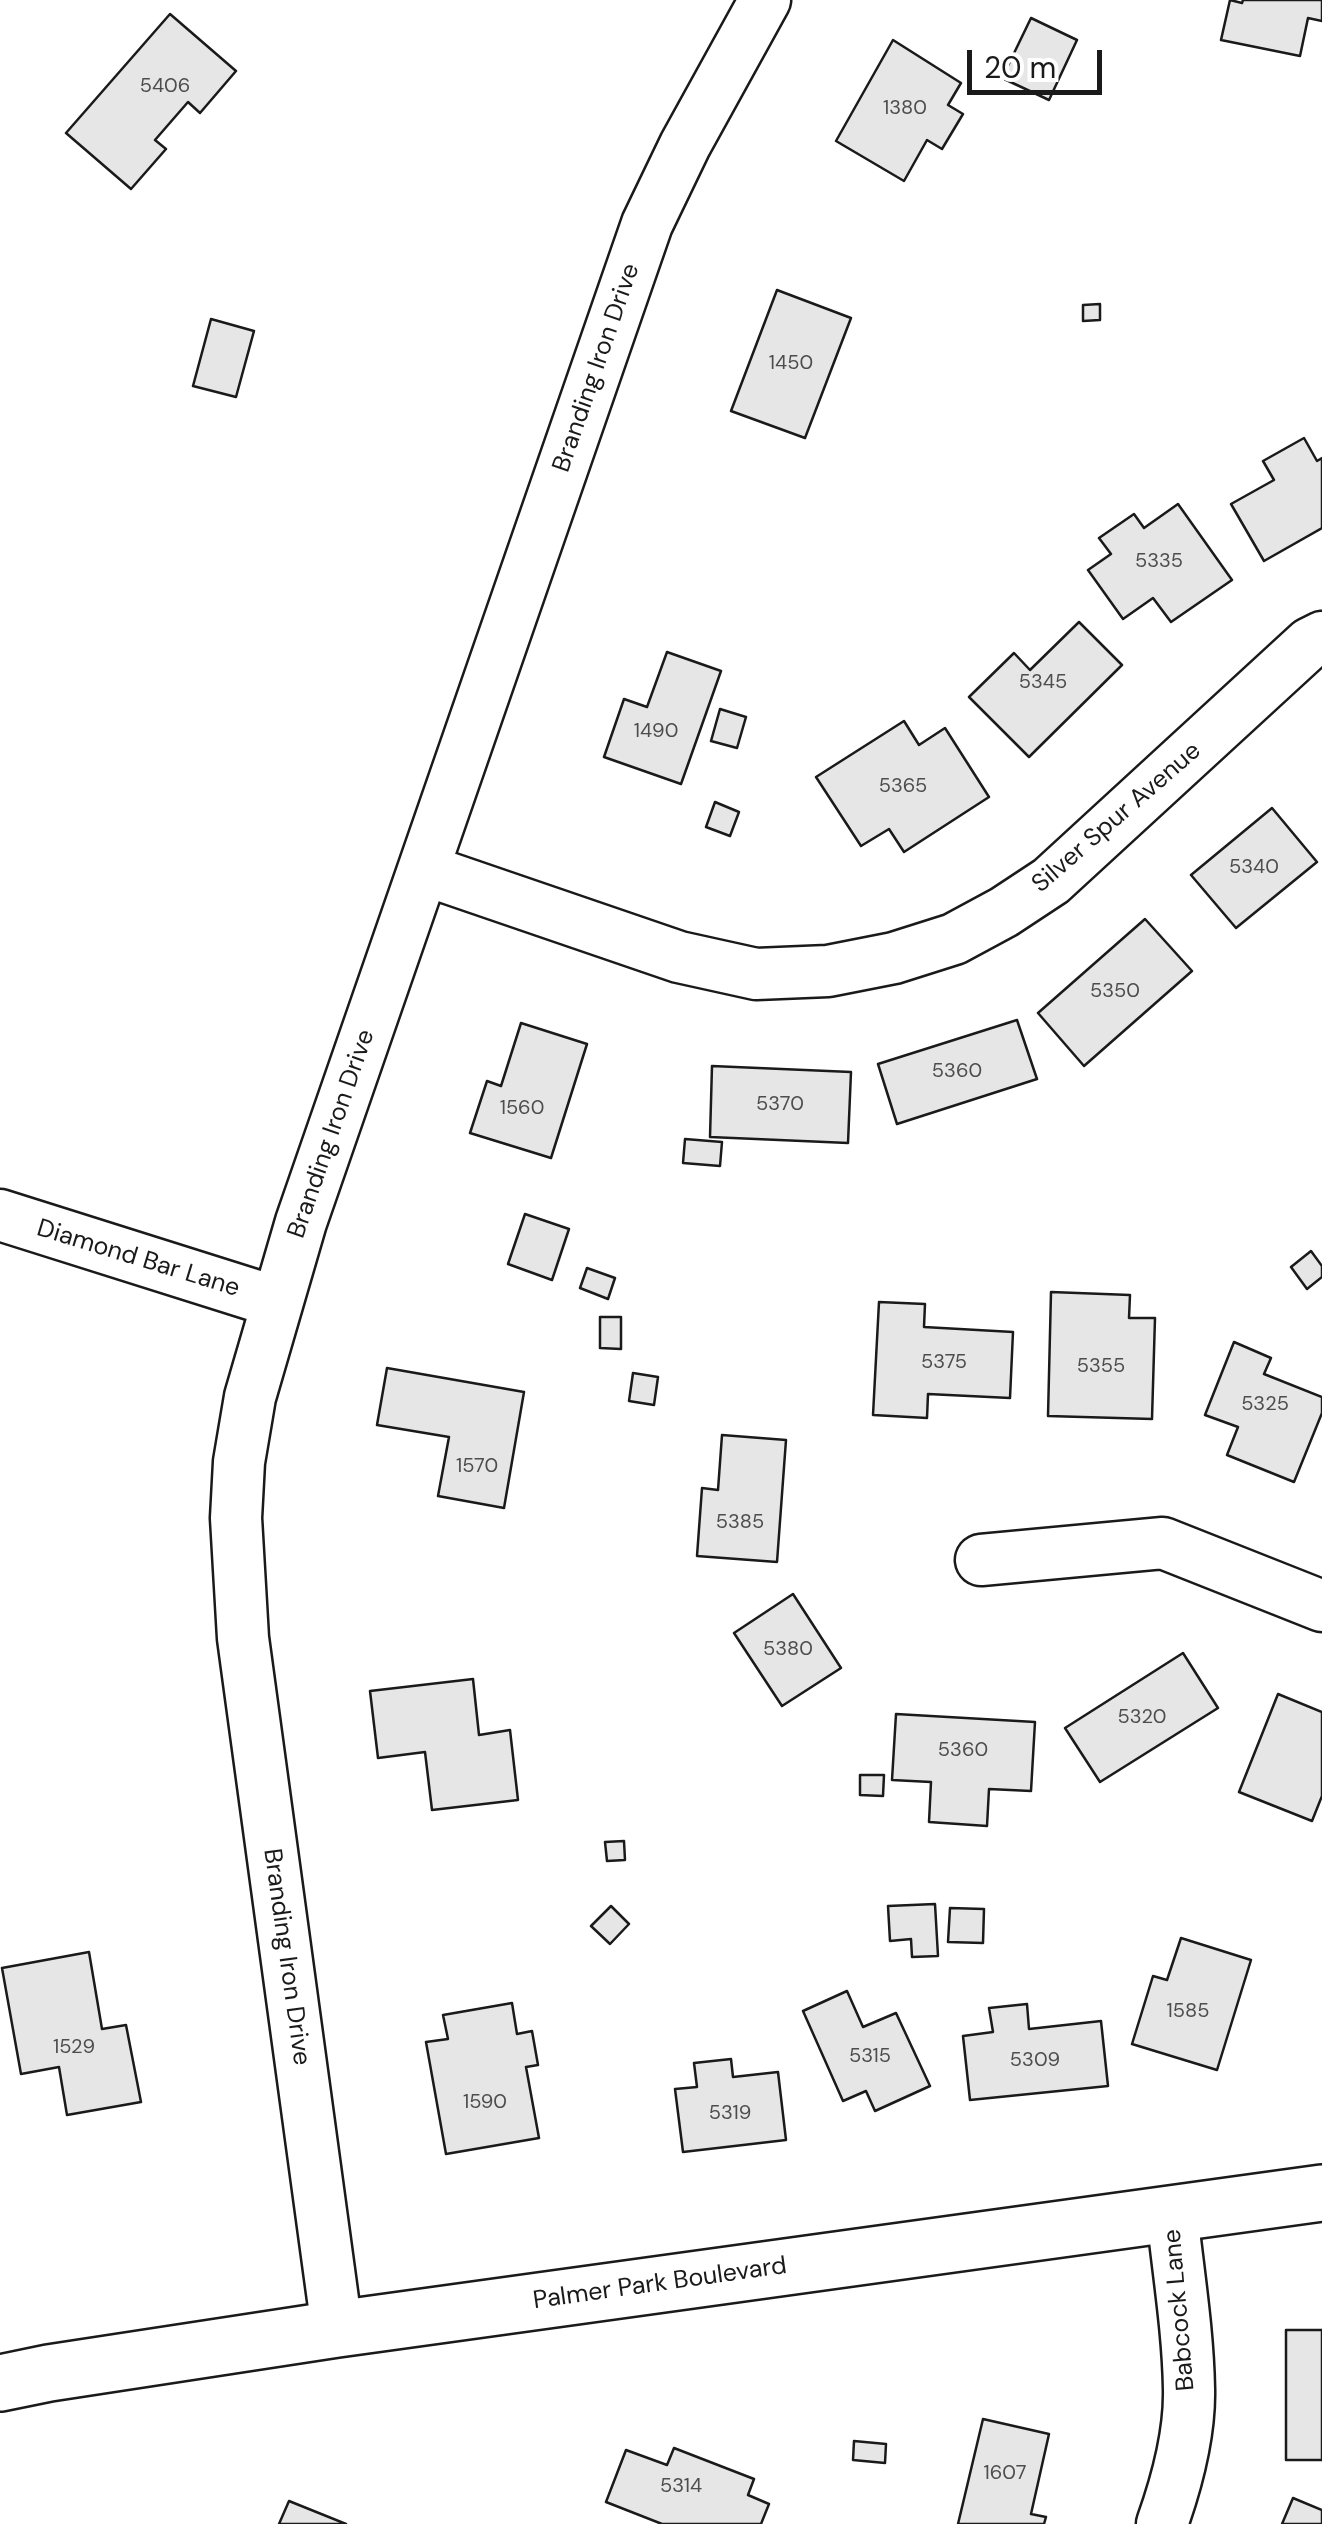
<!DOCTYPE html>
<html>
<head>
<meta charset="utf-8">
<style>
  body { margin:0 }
  #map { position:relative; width:1322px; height:2524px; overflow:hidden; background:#fff; font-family:"DM Sans",sans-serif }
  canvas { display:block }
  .scale { position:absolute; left:967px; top:50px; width:135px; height:45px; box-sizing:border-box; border:5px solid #1a1a1a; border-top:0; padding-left:12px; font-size:30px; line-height:35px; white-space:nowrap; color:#1a1a1a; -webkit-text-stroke:8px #fff; paint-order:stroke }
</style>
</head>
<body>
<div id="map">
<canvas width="1322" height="2524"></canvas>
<div class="scale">20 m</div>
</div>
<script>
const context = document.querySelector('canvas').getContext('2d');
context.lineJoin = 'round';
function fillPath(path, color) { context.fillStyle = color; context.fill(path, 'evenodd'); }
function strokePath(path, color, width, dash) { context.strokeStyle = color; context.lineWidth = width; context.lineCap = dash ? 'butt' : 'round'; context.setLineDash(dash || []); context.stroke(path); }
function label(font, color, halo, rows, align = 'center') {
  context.font = font + ' "DM Sans",sans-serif'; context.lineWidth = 8; context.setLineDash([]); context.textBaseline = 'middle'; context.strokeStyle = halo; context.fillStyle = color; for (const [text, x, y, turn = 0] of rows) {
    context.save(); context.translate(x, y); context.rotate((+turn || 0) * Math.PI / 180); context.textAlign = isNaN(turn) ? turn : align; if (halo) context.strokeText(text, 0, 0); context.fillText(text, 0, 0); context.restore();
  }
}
const building = new Path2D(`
  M1230 0 1242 3 1243 0H1322V21L1308 18 1300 56 1221 40Z
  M170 14 236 71 200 113 188 102 155 140 166 149 131 189 66 133Z
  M1031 18 1077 40 1049 100 1002 78Z
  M893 40 961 83 948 105 963 114 942 149 927 140 904 181 836 141Z
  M777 290 851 318 805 438 731 411Z
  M1100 304V320L1083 321V305Z
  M211 319 254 331 236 397 193 386Z
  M1304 438 1317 461 1322 458V528L1264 561 1231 504 1274 480 1263 461Z
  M1178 504 1232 580 1171 622 1153 598 1123 619 1088 570 1111 554 1099 538 1134 514 1144 528Z
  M1079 622 1122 665 1029 757 969 697 1014 653 1030 670Z
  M667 652 721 671 681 784 604 757 624 699 647 707Z
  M720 709 746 717 737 748 711 741Z
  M904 721 919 745 945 728 989 797 904 852 889 829 861 846 816 777Z
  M715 802 739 812 730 836 706 827Z
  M1272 808 1317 862 1236 928 1191 875Z
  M1145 919 1192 971 1084 1066 1038 1013Z
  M1017 1020 1037 1079 897 1124 878 1064Z
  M521 1023 587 1044 551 1158 470 1133 487 1081 501 1086Z
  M712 1066 851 1072 848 1143 710 1137Z
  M685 1139 722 1142 720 1166 683 1163Z
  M525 1214 569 1229 552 1280 508 1264Z
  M1311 1251 1322 1266V1277L1307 1289 1291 1267Z
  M587 1268 615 1278 608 1299 580 1288Z
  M1051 1292 1130 1295 1129 1318H1155L1152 1419 1048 1416Z
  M879 1302 925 1304 924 1327 1013 1332 1010 1398 928 1394 927 1418 873 1415Z
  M600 1317H621V1349L600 1348Z
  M1234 1342 1271 1358 1264 1374 1322 1397V1413L1294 1482 1227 1455 1238 1427 1205 1415Z
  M387 1368 524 1392 504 1508 438 1496 449 1437 377 1425Z
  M633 1373 658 1377 654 1405 629 1401Z
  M722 1435 786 1440 777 1562 697 1556 702 1488 718 1490Z
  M793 1594 841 1668 782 1706 734 1633Z
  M1183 1653 1218 1708 1100 1782 1065 1728Z
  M473 1679 479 1735 510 1730 518 1800 432 1810 425 1752 378 1758 370 1691Z
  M1278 1694 1322 1712V1796L1312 1821 1239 1792Z
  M896 1714 1035 1722 1031 1791 989 1789 987 1826 929 1822 931 1782 892 1780Z
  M860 1775H884L883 1796 860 1795Z
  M624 1841 625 1860 607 1861 605 1842Z
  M935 1904 938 1956 912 1957 911 1939 890 1941 888 1906Z
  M611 1906 629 1924 610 1944 591 1926Z
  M950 1908 984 1909 983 1943 948 1942Z
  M1181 1938 1251 1960 1217 2070 1132 2044 1153 1976 1167 1980Z
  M89 1952 102 2029 126 2025 141 2102 67 2115 59 2067 21 2074 2 1968Z
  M847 1991 863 2027 896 2013 930 2086 875 2111 866 2091 843 2101 803 2011Z
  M512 2003 517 2034 532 2031 538 2065 526 2067 539 2138 446 2154 426 2042 448 2039 443 2015Z
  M1027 2004 1029 2029 1101 2021 1108 2086 970 2100 963 2036 993 2032 989 2008Z
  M731 2059 733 2077 778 2072 786 2140 683 2152 675 2089 697 2087 694 2063Z
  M1286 2330H1322V2460H1286Z
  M983 2419 1049 2434 1031 2514 1046 2517 1044 2524H958Z
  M854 2441 886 2444 885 2463 853 2460Z
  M674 2448 754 2479 748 2495 769 2504 761 2524H662L606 2502 626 2450 667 2465Z
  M1293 2498 1322 2510V2524H1282Z
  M289 2501 346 2524H279Z`);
fillPath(building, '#e6e6e6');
strokePath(building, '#1a1a1a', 2.5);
const minor = new Path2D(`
  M425 870 679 957 756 974 828 971 894 958 954 939 1004 912 1051 881 1310 643 1322 637
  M0 1215 276 1302
  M981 1560 1163 1543 1322 1606
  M337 2329 243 1638 236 1518 239 1462 250 1397 301 1222 647 224 685 145 765 0
  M1162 2524C1177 2482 1190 2434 1189 2389 1188 2330 1178 2271 1172 2213`);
const major = new Path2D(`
  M0 2383 49 2373 337 2329 1322 2193`);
strokePath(minor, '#1a1a1a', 55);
strokePath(major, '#1a1a1a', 60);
strokePath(minor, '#fff', 50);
strokePath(major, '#fff', 55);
label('20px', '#4d4d4d', null, [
  ["5406",165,87],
  ["1380",905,109],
  ["1450",791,364],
  ["5335",1159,562],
  ["5345",1043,683],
  ["1490",656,732],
  ["5365",903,787],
  ["5340",1254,868],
  ["5350",1115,992],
  ["5360",957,1072],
  ["5370",780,1105],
  ["1560",522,1109],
  ["5375",944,1363],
  ["5355",1101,1367],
  ["5325",1265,1405],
  ["1570",477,1467],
  ["5385",740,1523],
  ["5380",788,1650],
  ["5320",1142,1718],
  ["5360",963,1751],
  ["1585",1188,2012],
  ["1529",74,2048],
  ["5315",870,2057],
  ["5309",1035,2061],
  ["1590",485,2103],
  ["5319",730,2114],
  ["1607",1005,2474],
  ["5314",681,2487]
]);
label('25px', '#1a1a1a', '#fff', [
  ["Branding Iron Drive",597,368,-71],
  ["Silver Spur Avenue",1117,818,-41],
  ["Branding Iron Drive",332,1134,-71],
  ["Diamond Bar Lane",138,1259,17],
  ["Branding Iron Drive",286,1957,82],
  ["Palmer Park Boulevard",660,2284,-8],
  ["Babcock Lane",1180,2310,-95]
]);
</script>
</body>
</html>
